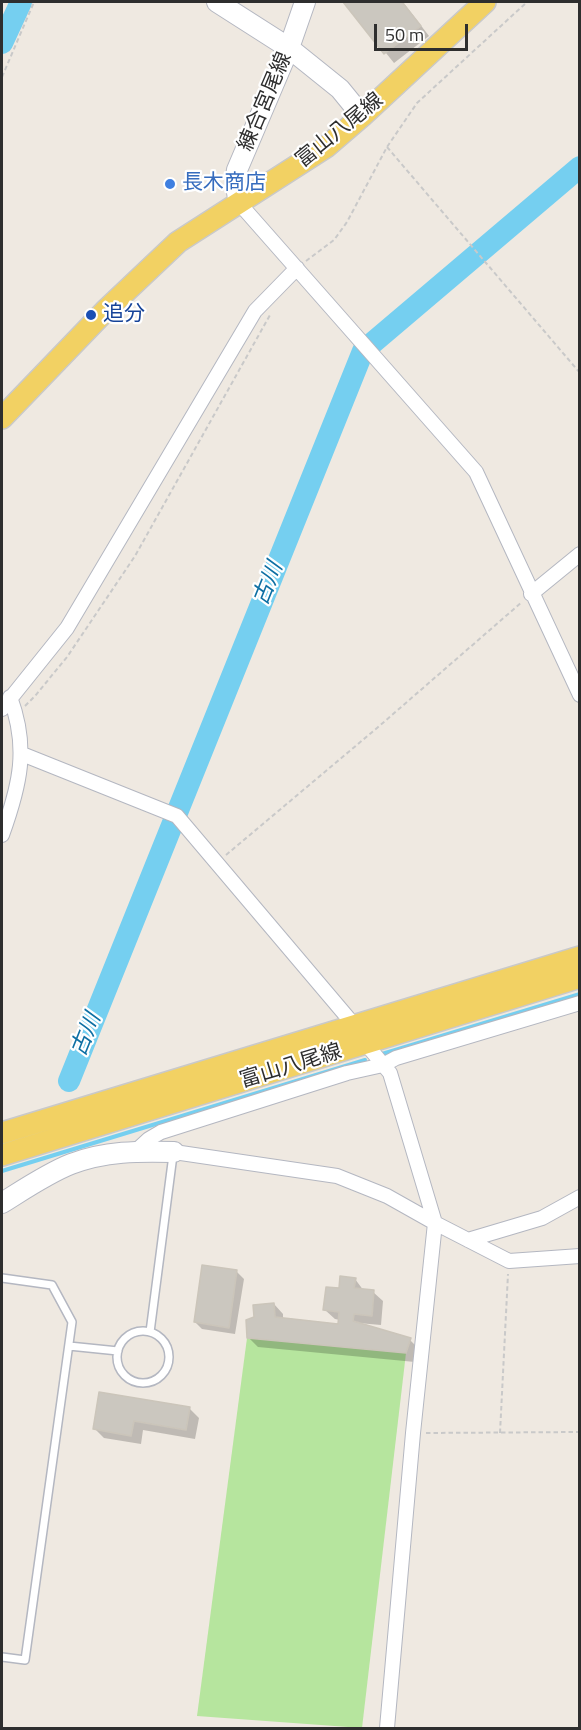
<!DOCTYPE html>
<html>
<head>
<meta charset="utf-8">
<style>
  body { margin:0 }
  #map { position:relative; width:581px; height:1730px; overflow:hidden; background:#efe9e1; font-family:"Titillium Web",sans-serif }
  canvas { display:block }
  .frame { position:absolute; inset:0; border:3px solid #2e2e2e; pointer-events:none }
  .scale { position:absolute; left:374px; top:24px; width:94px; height:27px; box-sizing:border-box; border:3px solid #2e2e2e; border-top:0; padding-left:8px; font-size:18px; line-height:21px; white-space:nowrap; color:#2e2e2e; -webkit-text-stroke:4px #fff; paint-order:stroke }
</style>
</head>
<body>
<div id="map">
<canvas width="581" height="1730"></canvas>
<div class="frame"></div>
<div class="scale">50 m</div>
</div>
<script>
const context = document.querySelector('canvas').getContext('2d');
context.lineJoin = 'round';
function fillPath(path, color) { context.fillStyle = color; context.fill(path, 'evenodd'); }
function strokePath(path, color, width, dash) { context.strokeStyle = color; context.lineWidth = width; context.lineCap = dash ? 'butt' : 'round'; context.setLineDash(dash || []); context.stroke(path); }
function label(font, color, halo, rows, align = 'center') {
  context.font = font + ' "Titillium Web","Noto Sans JP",sans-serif'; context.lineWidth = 4.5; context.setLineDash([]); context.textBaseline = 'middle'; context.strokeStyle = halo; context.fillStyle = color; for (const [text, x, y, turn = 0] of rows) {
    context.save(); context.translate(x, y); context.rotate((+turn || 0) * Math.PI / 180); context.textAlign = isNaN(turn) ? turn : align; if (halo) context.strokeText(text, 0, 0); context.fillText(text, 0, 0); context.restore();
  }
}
fillPath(new Path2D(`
  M247 1338 406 1353 362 1728 197 1716Z`), '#b6e59e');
fillPath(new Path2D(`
  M345 2H403L429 36 394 63Z
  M237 1272 244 1279 235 1334 202 1329 195 1322Z
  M355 1279 364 1291 373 1292 383 1301 381 1325 358 1323 410 1340 419 1349 415 1362 258 1347 248 1337 255 1318 274 1304 283 1314V1320L339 1326 340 1320 335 1319 325 1310 340 1290Z
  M189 1408 199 1418 195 1439 143 1430 141 1444 104 1438 95 1429Z`), '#0003');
strokePath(new Path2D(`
  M382 1054 580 994
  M2 1171 365 1060`), '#75cff0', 4);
strokePath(new Path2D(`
  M2 43 21 2
  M69 1081 363 351 580 167`), '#75cff0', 22);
const building = new Path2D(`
  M343 2H402L421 26 384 54Z
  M202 1265 237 1270 229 1328 194 1322Z
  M340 1276 356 1278 354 1288 374 1290 372 1316 354 1314 353 1321 411 1338 406 1353 247 1338 246 1320 254 1317 253 1305 274 1303 275 1317 338 1324 339 1312 323 1310 326 1287 339 1288Z
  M99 1392 190 1407 186 1430 134 1421 131 1436 93 1429Z`);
fillPath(building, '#cbc7bf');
strokePath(building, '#cbc5ba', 1.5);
const lane = new Path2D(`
  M2 1278 52 1285 72 1322 25 1660 2 1657
  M117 1357a26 26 0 1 1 52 0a26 26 0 1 1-52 0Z
  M150 1332 173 1155
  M69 1346 118 1351`);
const street = new Path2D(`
  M239 203 476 472 580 695
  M531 594 580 554
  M2 709 67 628 255 311 297 268
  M22 754 177 816 354 1025 366 1044 390 1073 435 1223 413 1433 387 1728
  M2 835C20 785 29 748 10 697
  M136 1151 149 1139 161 1132 347 1073 383 1065 396 1058 580 1003
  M174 1152 337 1176 387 1196 435 1223 509 1261 580 1256
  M468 1240 542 1218 580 1197`);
const secondary = new Path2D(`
  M217 2 289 48 340 89 362 116
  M239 203 235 182 237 170 289 48 305 2
  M2 1203C23 1190 48 1173 71 1164 105 1151 139 1151 174 1152`);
const primary = new Path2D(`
  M2 418 105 311 178 242 326 147 362 116 485 2
  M2 1133 580 957
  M2 1155 580 977`);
strokePath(lane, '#b4b7c1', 10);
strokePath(street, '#b4b7c1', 16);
strokePath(secondary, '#b4b7c1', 22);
strokePath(primary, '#c9c9c9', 24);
strokePath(new Path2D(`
  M2 77 34 2
  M387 147 580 373
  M306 261 334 240 347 222 387 147 417 103 527 2
  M25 706 35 696 67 657 135 556 270 315
  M226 855 377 728 522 602
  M426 1433 580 1432
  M500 1433 508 1274`), '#c9c9c9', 2, [4.5, 3]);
strokePath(lane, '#fff', 7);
strokePath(street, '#fff', 14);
strokePath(secondary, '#fff', 20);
strokePath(primary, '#f2d163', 21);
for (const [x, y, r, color] of [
  [170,184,6,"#3f7fe0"],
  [91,315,6,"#1a4fb4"]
]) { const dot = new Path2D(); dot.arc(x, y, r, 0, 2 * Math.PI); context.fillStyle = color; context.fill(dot); strokePath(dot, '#fff', 2); }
label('21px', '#2e2e2e', '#fff', [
  ["練合宮尾線",266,102,-67],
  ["富山八尾線",340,131,-39],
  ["富山八尾線",291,1067,-17]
]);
label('21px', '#366cbe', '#fff', [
  ["長木商店",182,184]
], 'left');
label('21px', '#164399', '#fff', [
  ["追分",103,315]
], 'left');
label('italic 22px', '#0d6fa3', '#fff', [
  ["古川",269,584,-68],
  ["古川",87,1035,-68]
]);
</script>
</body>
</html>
